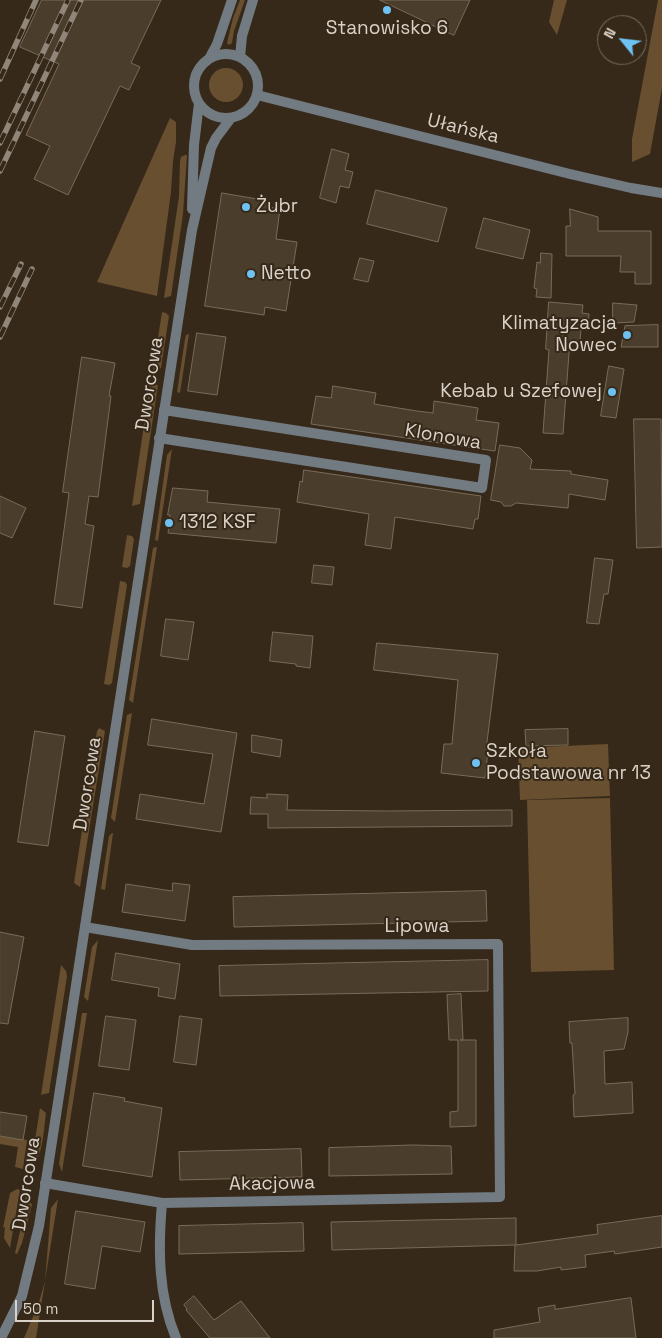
<!DOCTYPE html>
<html>
<head>
<meta charset="utf-8">
<style>
  body { margin:0 }
  #map { position:relative; width:662px; height:1338px; overflow:hidden; background:#362919; font-family:"Space Grotesk",sans-serif }
  canvas { display:block }
  .north { position:absolute; left:597px; top:15px; width:50px; height:50px; box-sizing:border-box; background:#362919; border:1px solid #786d5f; border-radius:50%; rotate:299deg; font-size:14px; font-weight:700; line-height:20px; text-align:center; color:#dad2c8 }
  .north::after { content:''; display:block; margin:auto; width:18px; height:22px; background:#6ec2f3; clip-path:polygon(50% 0,100% 100%,50% 72%,0 100%) }
  .scale { position:absolute; left:15px; top:1300px; width:139px; height:22px; box-sizing:border-box; border:2px solid #dad2c8; border-top:0; padding-left:6px; font-size:15px; line-height:18px; white-space:nowrap; color:#dad2c8; -webkit-text-stroke:4px #362919; paint-order:stroke }
</style>
</head>
<body>
<div id="map">
<canvas width="662" height="1338"></canvas>
<div class="north">N</div>
<div class="scale">50 m</div>
</div>
<script>
const context = document.querySelector('canvas').getContext('2d');
context.lineJoin = 'round';
function fillPath(path, color) { context.fillStyle = color; context.fill(path, 'evenodd'); }
function strokePath(path, color, width, dash) { context.strokeStyle = color; context.lineWidth = width; context.lineCap = dash ? 'butt' : 'round'; context.setLineDash(dash || []); context.stroke(path); }
function label(font, color, halo, rows, align = 'center') {
  context.font = font + ' "Space Grotesk",sans-serif'; context.lineWidth = 4; context.setLineDash([]); context.textBaseline = 'middle'; context.strokeStyle = halo; context.fillStyle = color; for (const [text, x, y, turn = 0] of rows) {
    context.save(); context.translate(x, y); context.rotate((+turn || 0) * Math.PI / 180); context.textAlign = isNaN(turn) ? turn : align; if (halo) context.strokeText(text, 0, 0); context.fillText(text, 0, 0); context.restore();
  }
}
fillPath(new Path2D(`
  M240 0H245L234 31 232 43 229 45 227 43 233 18Z
  M554 0H567L557 35 549 22Z
  M658 0H662V88L650 154 632 162V139Z
  M209 85a17 17 0 1 1 34 0a17 17 0 1 1-34 0Z
  M170 118 176 122V142L173 161 171 192 157 296 97 282Z
  M185 155H187L183 214 171 296 164 298 179 196 180 161 181 157Z
  M162 312 166 313 169 316 161 368 157 370H153Z
  M189 334 180 393 177 392 185 339 186 335Z
  M150 384 158 385 140 504 132 506Z
  M172 449 158 541 155 540 167 455Z
  M127 535 132 536 134 539 130 566 127 568 122 567Z
  M156 547H157L133 703 129 700 153 548Z
  M120 581 125 582 127 585 112 683 109 685 104 684Z
  M132 713 115 822 111 818 127 715Z
  M99 728 105 731 80 887 74 883 97 731Z
  M608 744 610 796 520 800 518 748Z
  M610 798 614 970 531 972 527 800Z
  M112 833H113L105 890 101 889 109 836Z
  M98 940 88 1001 84 997 92 947Z
  M61 965 66 971 67 976 49 1093 41 1095Z
  M82 1013H87L62 1172 59 1164Z
  M40 1108 46 1113C44 1127 43 1160 31 1166Z
  M0 1136 27 1140 23 1169 15 1167 18 1147 0 1144Z
  M17 1189 20 1190 10 1248 4 1238 5 1227 3 1228 10 1193Z
  M26 1194 32 1205 22 1243 17 1254 15 1253 22 1223Z
  M58 1199 36 1338H24L39 1302 45 1281 51 1208Z`), '#684f2f');
const building = new Path2D(`
  M42 0H161L131 63 140 67 129 90 120 86 68 195 34 179 50 146 26 135 59 64 20 47Z
  M380 0H470L454 35Z
  M332 149 349 154 345 170 353 172 349 188 340 186 336 203 320 198Z
  M376 190 447 208 438 242 367 224Z
  M222 193 269 201V207L280 209 276 239 297 242 286 311 265 307 264 315 205 306Z
  M570 209 598 217V231H651V284H635V272H620L621 256H566V226H570Z
  M484 218 530 230 523 259 476 248Z
  M541 253 552 254 551 298 536 297 537 289 534 288 537 262 540 263Z
  M360 258 374 261 368 282 354 279Z
  M549 302 583 305 582 313 589 314 588 330 581 329 580 341 570 340 563 434 543 433 549 350 546 349Z
  M613 303 637 305 634 322 613 323Z
  M658 325V347H621L625 326Z
  M197 333 226 337 217 395 188 391Z
  M82 357 115 363 109 396H111L98 497 89 496 85 524 94 526 82 608 54 604 69 493 63 492Z
  M609 366 624 369 616 418 601 416Z
  M333 386 376 393 374 404 417 411 433 413 434 401 478 408 476 420 499 423 495 451 311 424 316 396 331 398Z
  M634 419H661L662 547 637 548Z
  M500 445 520 448 532 460 530 469 571 471V474L608 480 605 500 569 494 568 508 516 503 511 506H504L501 502 491 500Z
  M304 470 481 496 478 519H475L473 529 395 517 391 549 365 545 369 514 297 502 300 481 302 482Z
  M173 488 208 491 207 502 280 509 276 543 168 533 170 515H168Z
  M0 496 26 508 12 538 0 533Z
  M595 558 613 560 608 594H604L599 624 587 623Z
  M314 565 334 567 332 585 312 583Z
  M166 619 194 622 188 660 161 656Z
  M273 632 313 636 310 668 296 666V664L270 661Z
  M377 643 498 654 486 750H488L485 778 441 773 444 744H452L458 680 374 670Z
  M152 719 237 733 221 832 136 819 140 794 204 804 213 754 148 745Z
  M568 729V745L526 746 525 730Z
  M35 731 65 736 48 846 18 842Z
  M252 735 282 740 280 757 252 752Z
  M267 794 288 795 287 810 387 811 512 810V826L268 828V814H250L251 797 267 798Z
  M173 883 190 885 185 921 122 912 126 884 172 891Z
  M486 891 487 921 234 927 233 897Z
  M0 932 24 937 8 1024 0 1023Z
  M116 953 180 964 175 999 158 996 159 988 112 980Z
  M488 960V991L220 996 219 966Z
  M461 994 463 1040H460H476V1126L450 1127V1112L458 1111V1040H449L447 995Z
  M106 1016 136 1020 129 1070 99 1066Z
  M180 1016 202 1019 196 1065 174 1062Z
  M628 1018V1032L624 1049 604 1051 605 1084 632 1082 633 1113 574 1117 573 1095 575 1094 572 1043H570L569 1022Z
  M94 1093 125 1098 124 1101 162 1108 152 1177 83 1166Z
  M0 1112 27 1116 23 1140 0 1136Z
  M413 1145 451 1146 452 1174 329 1176V1148Z
  M301 1149 302 1177 180 1180 179 1152Z
  M76 1211 145 1222 140 1252 102 1246 95 1289 65 1284Z
  M662 1216V1247L615 1254 614 1251 585 1255 586 1267 561 1270V1267L537 1271H514L515 1245 332 1250 331 1222 516 1218V1245L598 1234 597 1225Z
  M303 1223 304 1251 179 1254V1226Z
  M194 1296 214 1320 241 1301 270 1338H210L186 1310 187 1309 184 1305Z
  M631 1298 636 1338H494V1330L540 1322 538 1308 555 1305V1309Z`);
fillPath(building, '#4b3d2c');
strokePath(building, '#7a6b59', 1);
strokePath(new Path2D(`
  M257 95 570 174 631 188 662 193
  M159 438 482 488 486 460 164 410
  M45 1183 162 1203 500 1197 498 944 192 945 85 927
  M162 1203C158 1249 158 1295 176 1338`), '#727b82', 10);
strokePath(new Path2D(`
  M194 86a32 32 0 1 1 64 0a32 32 0 1 1-64 0Z
  M240 57 242 36 253 0
  M209 59 217 44 232 0
  M192 209 194 145 199 103
  M1 1338 22 1296 39 1226 192 230 211 148 216 138 231 118`), '#727b82', 10);
const rail = new Path2D(`
  M0 79 36 0
  M0 143 68 0
  M0 171 81 0
  M0 307 21 264
  M0 337 32 269`);
strokePath(rail, '#908679', 5.5);
strokePath(rail, '#362919', 4, [11]);
for (const [x, y, r, color] of [
  [387,10,5,"#6ec2f3"],
  [246,207,5,"#6ec2f3"],
  [251,274,5,"#6ec2f3"],
  [627,335,5,"#6ec2f3"],
  [612,392,5,"#6ec2f3"],
  [169,523,5,"#6ec2f3"],
  [476,763,5,"#6ec2f3"]
]) { const dot = new Path2D(); dot.arc(x, y, r, 0, 2 * Math.PI); context.fillStyle = color; context.fill(dot); strokePath(dot, '#362919', 2); }
label('19px', '#dad2c8', '#362919', [
  ["Stanowisko 6",387,29,"center"],
  ["Żubr",256,207],
  ["Netto",261,274],
  ["Klimatyzacja",617,324,"right"],
  ["Nowec",617,346,"right"],
  ["Kebab u Szefowej",602,392,"right"],
  ["1312 KSF",179,523],
  ["Szkoła",486,752],
  ["Podstawowa nr 13",486,774]
], 'left');
label('19px', '#dad2c8', '#362919', [
  ["Ułańska",463,129,14],
  ["Dworcowa",150,384,-81],
  ["Klonowa",443,437,10],
  ["Dworcowa",88,784,-81],
  ["Lipowa",417,927],
  ["Dworcowa",27,1184,-81],
  ["Akacjowa",272,1184,-1]
]);
</script>
</body>
</html>
